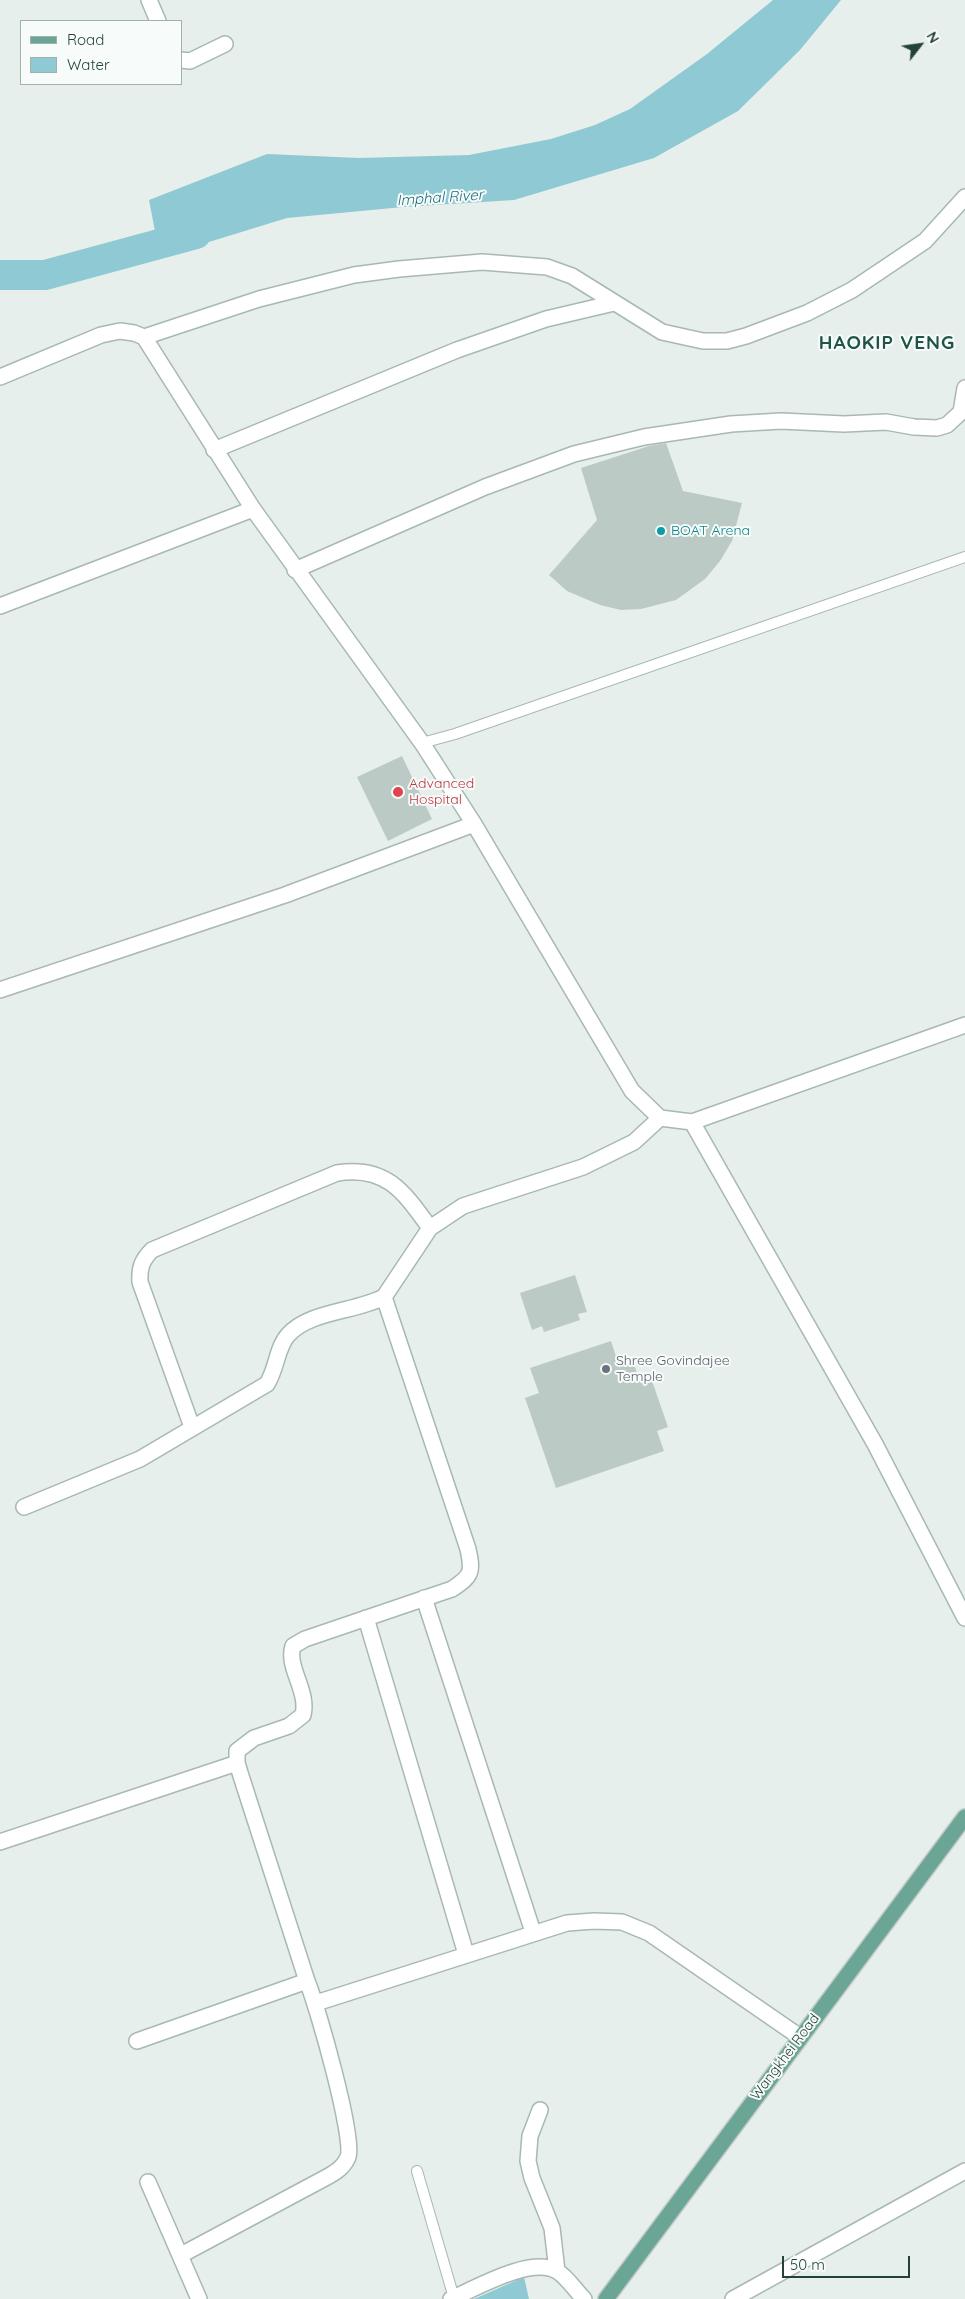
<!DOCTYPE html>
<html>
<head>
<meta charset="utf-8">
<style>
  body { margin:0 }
  #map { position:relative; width:965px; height:2299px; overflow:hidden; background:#e6efeb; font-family:Quicksand,sans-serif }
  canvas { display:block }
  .legend { position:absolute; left:20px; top:20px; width:162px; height:65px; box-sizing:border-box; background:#f7fbf9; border:1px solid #a3b1ad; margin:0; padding:6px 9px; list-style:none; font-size:15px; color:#24423a }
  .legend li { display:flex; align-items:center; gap:10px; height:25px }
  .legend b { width:25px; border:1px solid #a3b1ad }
  .north { position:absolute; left:895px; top:20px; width:50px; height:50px; -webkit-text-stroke:4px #f7fbf9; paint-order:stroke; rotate:60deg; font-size:14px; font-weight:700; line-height:20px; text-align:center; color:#24423a }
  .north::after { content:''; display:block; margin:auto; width:18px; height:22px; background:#24423a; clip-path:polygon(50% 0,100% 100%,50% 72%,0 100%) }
  .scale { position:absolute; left:782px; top:2256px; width:128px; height:22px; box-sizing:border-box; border:2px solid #24423a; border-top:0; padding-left:6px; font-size:15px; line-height:18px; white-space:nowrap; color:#24423a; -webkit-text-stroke:4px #f7fbf9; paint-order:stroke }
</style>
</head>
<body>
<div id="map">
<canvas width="965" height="2299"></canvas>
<ul class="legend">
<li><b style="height:6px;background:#6aa596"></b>Road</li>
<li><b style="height:14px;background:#8ec9d4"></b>Water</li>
</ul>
<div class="north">N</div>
<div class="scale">50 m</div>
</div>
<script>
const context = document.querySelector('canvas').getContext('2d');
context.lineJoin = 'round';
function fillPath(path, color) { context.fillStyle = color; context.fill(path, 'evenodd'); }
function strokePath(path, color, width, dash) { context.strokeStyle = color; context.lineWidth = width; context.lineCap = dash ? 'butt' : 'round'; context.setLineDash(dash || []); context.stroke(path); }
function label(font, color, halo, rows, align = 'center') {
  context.font = font + ' Quicksand,sans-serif'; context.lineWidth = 4; context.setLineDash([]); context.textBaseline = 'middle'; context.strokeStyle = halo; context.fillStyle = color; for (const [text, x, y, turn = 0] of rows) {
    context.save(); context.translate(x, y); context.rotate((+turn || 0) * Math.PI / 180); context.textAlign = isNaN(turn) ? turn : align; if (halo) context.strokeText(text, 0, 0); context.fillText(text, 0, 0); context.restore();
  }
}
fillPath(new Path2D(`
  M773 0H841L800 50 738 111 654 158 514 200 403 207 287 218 160 257 149 200 267 154 359 158 469 155 551 139 595 125 630 109 707 54Z
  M524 2277 529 2299H474Z`), '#8ec9d4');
strokePath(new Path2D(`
  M0 275H45L196 234`), '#8ec9d4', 30);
fillPath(new Path2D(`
  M666 443 683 491 742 503 732 541 720 561 705 579 676 600 641 609 621 610 600 605 567 591 549 575 597 520 581 468 649 446Z
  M402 756 432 819 388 841 357 777Z
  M575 1275 587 1312 578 1314 580 1320 544 1332 542 1326 532 1330 520 1293Z
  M611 1341 619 1366 633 1361 640 1382 651 1378 668 1427 657 1431 664 1451 556 1488 525 1398 539 1393 530 1368Z`), '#bbcac4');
const lane = new Path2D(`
  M422 743 455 734 965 557
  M417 2171 454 2298`);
const street = new Path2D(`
  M149 0 158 21
  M181 60 190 61 225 44
  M144 337 259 299 354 275 399 269 482 262 547 267 572 276 662 332 703 341H727L746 336 807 313 852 290 925 241 965 197
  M0 377 101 335 120 331 134 333 144 337 253 509 422 743 474 824 632 1091 660 1118 692 1122 965 1025
  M214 450 457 350 546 319 614 303
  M295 570 485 487 574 454 644 437 731 424 781 421 844 424 886 422 914 427 937 428 947 425 961 412 965 388
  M0 606 253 509
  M0 990 285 895 474 824
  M692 1122 875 1444 965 1618
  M192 1427 140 1282C139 1268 142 1260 152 1250L337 1173C386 1165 404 1192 430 1228
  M24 1507 140 1459 267 1384C277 1368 277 1347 288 1335 309 1311 355 1312 384 1297L430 1228 463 1206 583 1167 634 1142 660 1118
  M424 1598 533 1932
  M366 1618 466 1954
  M0 1842 237 1763
  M316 2003 567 1923 594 1921 622 1922 649 1933 800 2037
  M137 2041 307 1981
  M540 2110 530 2136 528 2161 532 2178 552 2228 557 2271
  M148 2182 199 2299
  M181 2255 327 2177C336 2172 344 2167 348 2157 355 2138 317 2005 307 1981L241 1776 237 1763V1751L254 1738 289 1726 303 1715C309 1691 286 1667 293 1646L305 1639 452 1589C472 1576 473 1572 468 1549L384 1297
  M451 2299C476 2288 531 2256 557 2271 567 2277 576 2291 584 2299
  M733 2299 965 2171`);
const primary = new Path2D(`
  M606 2299 965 1817`);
strokePath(lane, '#a8b8b2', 12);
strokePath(street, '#a8b8b2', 18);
strokePath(primary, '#c2cac8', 18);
strokePath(lane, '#fff', 10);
strokePath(street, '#fff', 15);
strokePath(primary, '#6aa596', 15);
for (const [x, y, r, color] of [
  [661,531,5,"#0f9aa8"],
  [398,792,6,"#e0444e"],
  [606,1369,5,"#6b7280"]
]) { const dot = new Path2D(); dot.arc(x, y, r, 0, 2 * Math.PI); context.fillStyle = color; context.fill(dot); strokePath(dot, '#f7fbf9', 2); }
label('14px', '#0d838f', '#f7fbf9', [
  ["BOAT Arena",671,531]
], 'left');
label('14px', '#be3a42', '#f7fbf9', [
  ["Advanced",409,784],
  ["Hospital",409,800]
], 'left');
label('14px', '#5b616d', '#f7fbf9', [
  ["Shree Govindajee",616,1361],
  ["Temple",616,1377]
], 'left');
label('14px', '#24423a', '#f7fbf9', [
  ["Wangkhei Road",785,2057,-53]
]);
label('italic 15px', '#1c6f80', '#f7fbf9', [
  ["Imphal River",440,198,-4]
]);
context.letterSpacing = '1px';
label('bold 19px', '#1f5548', '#f7fbf9', [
  ["HAOKIP VENG",887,343]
]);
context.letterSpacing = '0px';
</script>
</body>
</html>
